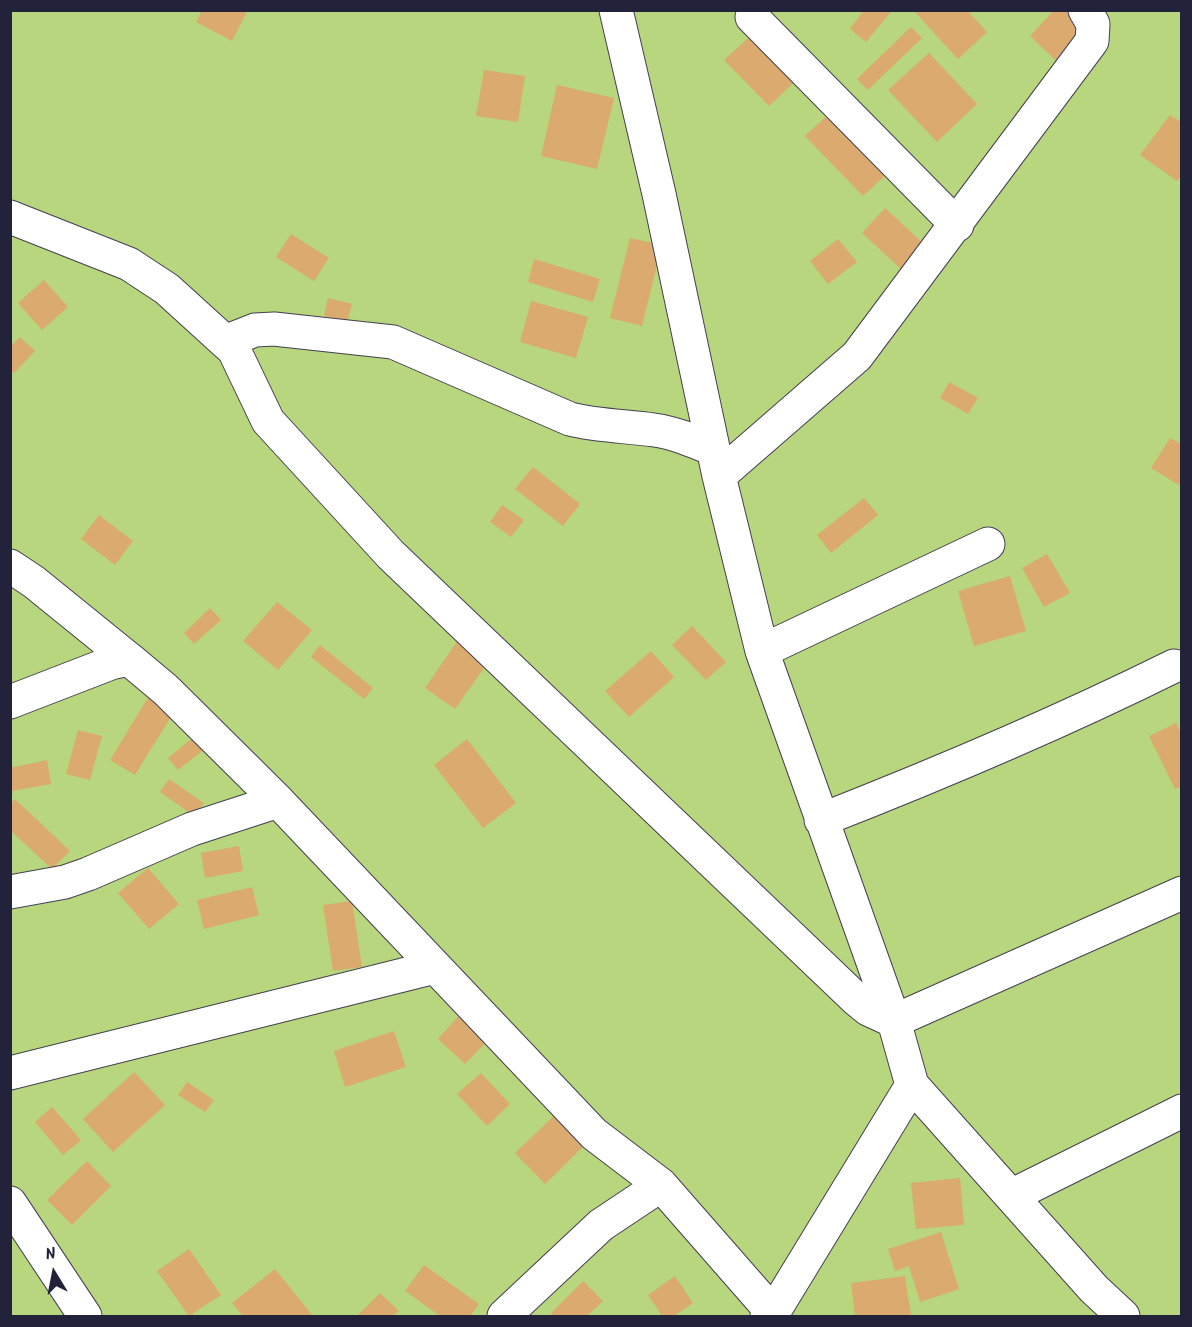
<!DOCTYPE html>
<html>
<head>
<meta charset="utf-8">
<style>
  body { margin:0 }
  #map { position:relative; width:1192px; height:1327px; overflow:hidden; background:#f6e7d1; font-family:Kalam,sans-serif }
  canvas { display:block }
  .frame { position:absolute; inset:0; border:12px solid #22223b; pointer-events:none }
  .north { position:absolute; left:24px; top:1243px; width:60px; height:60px; -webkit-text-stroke:4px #fff; paint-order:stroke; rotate:350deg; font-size:16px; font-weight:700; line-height:24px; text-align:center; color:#22223b }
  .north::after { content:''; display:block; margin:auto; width:21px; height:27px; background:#22223b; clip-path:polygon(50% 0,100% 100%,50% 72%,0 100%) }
</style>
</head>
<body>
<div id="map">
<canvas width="1192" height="1327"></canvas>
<div class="frame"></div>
<div class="north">N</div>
</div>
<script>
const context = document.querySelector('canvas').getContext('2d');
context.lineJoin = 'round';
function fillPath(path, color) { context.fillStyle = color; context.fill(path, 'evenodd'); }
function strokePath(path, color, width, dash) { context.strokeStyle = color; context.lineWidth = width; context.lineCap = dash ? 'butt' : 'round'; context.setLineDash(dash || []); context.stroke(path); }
fillPath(new Path2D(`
  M11 11H1181V1316H11Z`), '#b8d67d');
fillPath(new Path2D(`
  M202 10H248L232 41 196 22Z
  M864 10H887L890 13 866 42 850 29Z
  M913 10H967L987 32 958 59Z
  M1054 10H1079L1104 34 1068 72 1030 36Z
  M911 27 922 38 868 90 857 79Z
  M759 28 802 75 769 106 724 60Z
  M929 53 977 104 937 142 888 90Z
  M484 70 525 76 518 122 476 116Z
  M557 85 614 98 597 169 541 156Z
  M832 111 890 171 863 196 805 136Z
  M1170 115 1182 123V175L1177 181 1140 155Z
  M885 208 924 244 901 269 862 233Z
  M291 234 329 258 314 281 276 257Z
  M630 238 662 245 642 326 610 318Z
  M838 239 857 262 828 284 810 261Z
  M534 259 600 279 593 302 528 282Z
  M44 280 68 307 42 330 18 303Z
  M328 298 352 304 347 322 324 316Z
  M531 301 588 317 576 358 520 342Z
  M20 337 35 351 14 373 10 370V347Z
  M949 382 978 398 968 414 940 398Z
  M1170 438 1182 445V487L1151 468Z
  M533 467 580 504 563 526 515 489Z
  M864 498 878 515 831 553 817 535Z
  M502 505 524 520 511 537 490 522Z
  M99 515 133 541 115 565 81 539Z
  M1047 554 1070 593 1044 607 1022 568Z
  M1010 576 1026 631 974 646 958 591Z
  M277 602 312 630 278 670 243 641Z
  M210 608 221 620 194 644 184 633Z
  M692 626 726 662 706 680 672 645Z
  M458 640 489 661 455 709 425 688Z
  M320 645 373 688 364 699 311 657Z
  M651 651 674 677 629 717 605 691Z
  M152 691 177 707 135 775 110 760Z
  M1176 723 1182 735V786L1175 789 1149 736Z
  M78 730 102 736 90 780 66 774Z
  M195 736 206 748 178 770 168 758Z
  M467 739 516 803 483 828 434 765Z
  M47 760 51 784 12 791 10 768Z
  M169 779 204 803 194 816 160 792Z
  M15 799 70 851 52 869 10 830V804Z
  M239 846 243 871 205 878 201 853Z
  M148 868 179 904 149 929 118 893Z
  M252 887 259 915 204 929 197 900Z
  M352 901 362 967 333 971 323 905Z
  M463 1011 491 1037 465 1064 438 1039Z
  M394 1031 406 1067 345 1087 334 1051Z
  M134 1072 165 1105 113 1152 83 1119Z
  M481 1073 510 1104 487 1126 457 1094Z
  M187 1082 214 1100 205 1112 178 1095Z
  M52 1107 81 1140 63 1155 35 1122Z
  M556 1114 586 1144 545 1184 515 1153Z
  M87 1161 111 1186 72 1225 47 1200Z
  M960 1178 964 1225 916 1229 911 1183Z
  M941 1232 959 1289 920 1302 909 1266 895 1271 888 1249Z
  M189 1249 221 1295 189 1316 157 1271Z
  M424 1265 479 1304 470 1316H440L405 1291Z
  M275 1269 313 1316H243L232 1303Z
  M675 1276 693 1303 674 1316H662L648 1295Z
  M905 1276 911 1316H855L851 1283Z
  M583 1281 603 1301 587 1316H554L551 1313Z
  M380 1293 399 1311 393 1316H357Z`), '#dbaa6e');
const minor = new Path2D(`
  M616 10 659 194 719 476 762 651 894 1021 912 1085 773 1313 767 1316
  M752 17 957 225
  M10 217 129 264 167 289 234 350
  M713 449C694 441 675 433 654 430 626 426 598 426 570 419L393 342 274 329 255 330 232 339 234 350 268 421 391 555 857 1000 868 1009 894 1021 1182 893
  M719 476 857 356 1092 41 1093 24 1085 10
  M10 566 34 582 129 659
  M762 651 988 544
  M10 702 111 663 129 659 166 690 278 801 594 1134 661 1185 773 1313
  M821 820C941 773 1059 723 1174 666
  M10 892 65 882 88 874 192 829 278 801
  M10 1073 435 967
  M912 1085 1094 1289 1123 1316
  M1011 1196 1182 1111
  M10 1203 85 1316
  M504 1316 601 1225 661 1185`);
strokePath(minor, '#424052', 35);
strokePath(minor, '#fff', 33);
</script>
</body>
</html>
